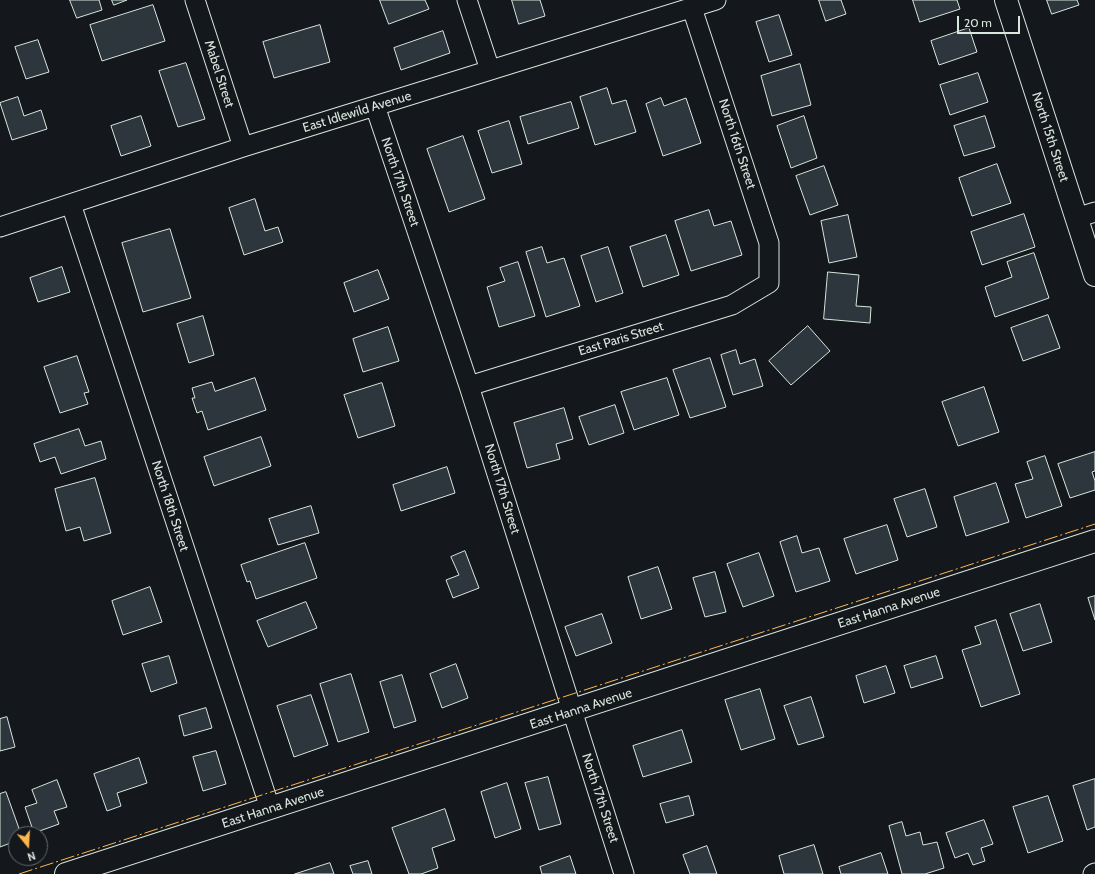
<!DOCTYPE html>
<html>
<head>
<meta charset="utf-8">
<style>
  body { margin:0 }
  #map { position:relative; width:1095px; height:874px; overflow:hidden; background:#14181c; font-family:Cabin,sans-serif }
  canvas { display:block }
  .north { position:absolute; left:8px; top:826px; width:40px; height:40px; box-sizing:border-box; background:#14181c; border:1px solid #626a69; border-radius:50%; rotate:162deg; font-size:11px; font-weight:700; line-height:16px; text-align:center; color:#d8e6dc }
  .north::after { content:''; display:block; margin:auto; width:14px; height:18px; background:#ffb74d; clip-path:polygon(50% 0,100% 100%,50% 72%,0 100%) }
  .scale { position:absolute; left:957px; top:16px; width:63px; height:18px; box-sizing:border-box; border:2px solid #d8e6dc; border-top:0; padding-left:5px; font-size:12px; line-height:14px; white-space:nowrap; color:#d8e6dc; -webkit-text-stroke:3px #14181c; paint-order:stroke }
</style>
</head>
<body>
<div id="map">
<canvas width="1095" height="874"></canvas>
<div class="north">N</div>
<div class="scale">20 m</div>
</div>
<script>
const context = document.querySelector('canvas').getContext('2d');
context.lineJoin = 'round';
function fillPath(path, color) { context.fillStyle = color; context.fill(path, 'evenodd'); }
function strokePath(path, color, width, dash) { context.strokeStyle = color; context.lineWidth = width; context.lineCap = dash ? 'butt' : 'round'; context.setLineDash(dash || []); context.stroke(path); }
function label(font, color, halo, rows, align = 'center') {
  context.font = font + ' Cabin,sans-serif'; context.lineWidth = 3; context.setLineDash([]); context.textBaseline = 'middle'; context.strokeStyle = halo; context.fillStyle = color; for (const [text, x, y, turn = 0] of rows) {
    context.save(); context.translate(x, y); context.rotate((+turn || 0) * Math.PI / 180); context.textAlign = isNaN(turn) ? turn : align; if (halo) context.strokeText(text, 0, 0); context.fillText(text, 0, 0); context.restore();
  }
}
const building = new Path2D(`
  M70 0H99L102 10 77 18Z
  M112 0H127L114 5Z
  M380 0H425L429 9 389 24Z
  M512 0H540L545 16 519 24Z
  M819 0H841L846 14 826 21Z
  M913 0H957L960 9 920 22Z
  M1047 0H1077L1079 5 1052 14Z
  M153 5 165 41 102 61 90 25Z
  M779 15 792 55 769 62 756 22Z
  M320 25 330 62 274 78 263 42Z
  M969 28 977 52 939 65 931 41Z
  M443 31 450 53 401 70 394 48Z
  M38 40 49 72 26 79 15 47Z
  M186 63 205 119 178 127 159 71Z
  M800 64 811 105 772 116 761 76Z
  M978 73 988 102 950 115 940 85Z
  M607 88 612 104 626 100 636 132 595 145 580 97Z
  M18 97 24 116 41 110 47 129 12 140 0 103Z
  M661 98 664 106 686 98 701 143 663 156 646 104Z
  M571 102 579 128 528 144 520 117Z
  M141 116 151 146 121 156 111 126Z
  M804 116 817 158 791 168 777 126Z
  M985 116 995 147 964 156 954 126Z
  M509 121 522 164 492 173 478 131Z
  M463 136 485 199 449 212 427 149Z
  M997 164 1011 203 972 216 959 178Z
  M824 166 838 205 810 215 796 176Z
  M255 199 265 231 278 227 283 242 244 255 229 208Z
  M709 210 714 226 731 221 742 255 691 271 675 221Z
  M1024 214 1035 247 982 265 971 232Z
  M848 215 857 257 829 263 821 221Z
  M170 229 191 298 143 312 122 243Z
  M666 235 679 275 643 287 630 247Z
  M542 247 547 263 564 258 580 306 546 317 526 252Z
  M608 247 623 293 596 302 581 256Z
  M1034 253 1049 298 995 317 985 287 1012 277 1007 262Z
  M518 262 535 316 499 327 487 287 505 281 500 268Z
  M62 267 70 292 38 302 30 278Z
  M378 270 389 299 354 312 344 283Z
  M828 272 859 275 856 306 871 307 870 323 824 319Z
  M1048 315 1060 348 1023 361 1011 328Z
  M203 316 214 355 189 363 177 324Z
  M808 326 830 351 791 385 769 361Z
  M388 327 399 361 363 372 353 339Z
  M736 350 740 364 755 359 763 386 733 395 721 355Z
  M77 356 89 392 84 393 88 404 60 413 44 367Z
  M710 358 726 407 690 418 673 370Z
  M255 378 266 410 208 430 202 411 197 413 192 398H195L192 388 212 382 215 391Z
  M667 378 679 415 634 430 621 392Z
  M382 383 395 426 358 438 344 395Z
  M984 387 999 432 958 446 942 402Z
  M615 405 624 433 589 445 579 417Z
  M564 408 573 439 556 444 560 459 527 468 514 423Z
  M79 429 85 446 101 441 106 459 61 474 55 457 40 462 34 444Z
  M261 437 271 466 214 486 204 457Z
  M1095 452V471L1092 472 1095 481V490L1070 498 1058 464Z
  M1045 456 1062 506 1026 518 1015 484 1033 479 1027 462Z
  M447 467 455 493 401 511 393 485Z
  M95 478 111 533 84 541 80 527 66 531 55 489Z
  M996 483 1009 522 966 536 954 497Z
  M925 489 937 527 907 537 894 499Z
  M311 506 319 533 278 545 269 519Z
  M887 525 898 560 856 574 844 539Z
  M797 536 802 553 819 548 830 581 796 592 780 542Z
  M305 543 317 578 256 599 250 581 247 582 241 565Z
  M465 551 479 588 453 598 446 580 459 575 451 557Z
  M759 553 774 596 743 607 727 564Z
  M658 567 672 609 641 619 628 577Z
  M715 572 726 612 705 617 693 578Z
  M150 587 162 622 123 635 112 601Z
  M1095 596V620L1088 598Z
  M306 602 317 628 268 647 257 621Z
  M1040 604 1052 642 1023 651 1010 614Z
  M602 614 612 643 576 656 565 627Z
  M996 620 1020 694 981 707 962 650 981 644 975 627Z
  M169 656 177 683 151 692 142 664Z
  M936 656 943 678 911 688 904 666Z
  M456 664 468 698 442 708 430 674Z
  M886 666 895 693 864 703 856 676Z
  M351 674 369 732 338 742 320 684Z
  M402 675 416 721 394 728 380 682Z
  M760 689 775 739 741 750 725 700Z
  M311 695 328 745 294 757 277 706Z
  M811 697 824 737 798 745 784 706Z
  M206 708 212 728 184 736 179 716Z
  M7 717 15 747 0 751V719Z
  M682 730 692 762 643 777 633 746Z
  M216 751 226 784 203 791 193 757Z
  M139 758 147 783 117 793 121 806 107 811 94 774Z
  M548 777 561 824 539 830 525 783Z
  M1095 779V827L1087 830 1073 786Z
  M57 780 67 807 54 811 59 824 34 833 25 807 37 803 32 790Z
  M507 783 521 829 495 838 481 792Z
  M6 792 21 834H16V841L0 847V794Z
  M689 796 694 815 666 823 660 804Z
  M1048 796 1063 841 1028 853 1013 807Z
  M445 809 455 840 432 848 438 868 421 874H409L392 828Z
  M984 820 993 844 981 848 985 861 973 865 968 853 955 858 946 833Z
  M902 822 906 836 920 832 923 845 937 842 944 868 925 874H902L889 826Z
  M814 845 823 874H784L779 856Z
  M707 846 717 874H690L683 855Z
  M881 853 888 874H841L839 867Z
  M570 856 576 874H542L540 867Z
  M368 861 372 874H353L350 866Z
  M330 863 334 874H295Z`);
fillPath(building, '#2c363c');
strokePath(building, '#d8e6dc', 1);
const street = new Path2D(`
  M195 0 243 147
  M467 0 490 70
  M375 106 469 386 624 874
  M71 204 270 808
  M1076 218 1095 212
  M0 227 243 147 716 0
  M469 386 732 305 769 283V243L692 8
  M1093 874 1095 873`);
const secondary = new Path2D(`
  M1006 0 1095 275
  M66 874 1095 541`);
strokePath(street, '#d8e6dc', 21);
strokePath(secondary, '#d8e6dc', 24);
strokePath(street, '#14181c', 19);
strokePath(secondary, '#14181c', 22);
strokePath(new Path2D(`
  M19 874 1095 524`), '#ffb74d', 1, [14, 3, 2, 3]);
label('13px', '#d8e6dc', '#14181c', [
  ["Mabel Street",219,74,72],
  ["East Idlewild Avenue",357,112,-17],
  ["North 15th Street",1050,137,72],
  ["North 16th Street",737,144,72],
  ["North 17th Street",400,182,71],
  ["East Paris Street",621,339,-17],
  ["North 17th Street",502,489,73],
  ["North 18th Street",170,506,72],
  ["East Hanna Avenue",889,608,-18],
  ["East Hanna Avenue",581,709,-18],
  ["North 17th Street",600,798,72],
  ["East Hanna Avenue",273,808,-18]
]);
</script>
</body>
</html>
